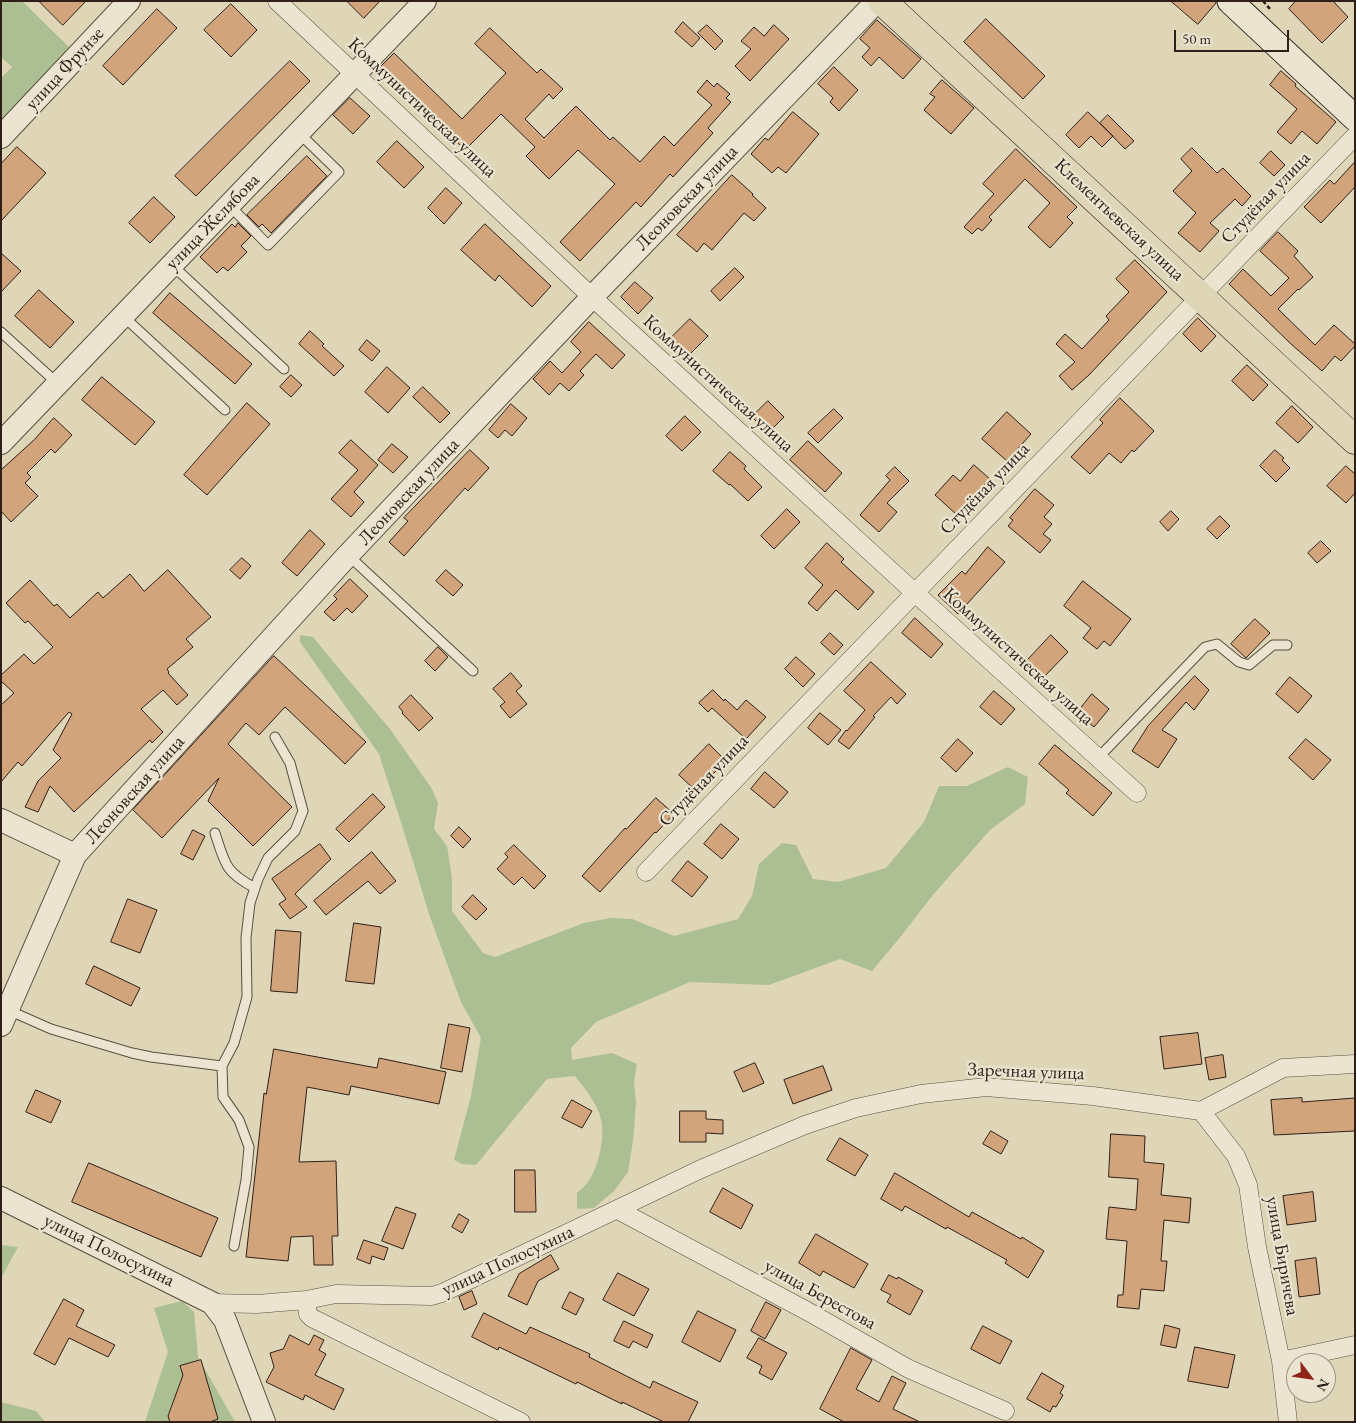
<!DOCTYPE html>
<html>
<head>
<meta charset="utf-8">
<style>
  body { margin:0 }
  #map { position:relative; width:1356px; height:1423px; overflow:hidden; background:#ded6b7; font-family:"EB Garamond",serif }
  canvas { display:block }
  .frame { position:absolute; inset:0; border:2px solid #2f1f18; pointer-events:none }
  .north { position:absolute; left:1286px; top:1353px; width:50px; height:50px; box-sizing:border-box; background:#eae4d0; border:1px solid #9f9586; border-radius:50%; rotate:121deg; font-size:14px; font-weight:700; line-height:20px; text-align:center; color:#2f1f18 }
  .north::after { content:''; display:block; margin:auto; width:18px; height:22px; background:#8f2418; clip-path:polygon(50% 0,100% 100%,50% 72%,0 100%) }
  .scale { position:absolute; left:1174px; top:30px; width:115px; height:22px; box-sizing:border-box; border:2px solid #2f1f18; border-top:0; padding-left:6px; font-size:15px; line-height:18px; white-space:nowrap; color:#2f1f18; -webkit-text-stroke:4px #eae4d0; paint-order:stroke }
</style>
</head>
<body>
<div id="map">
<canvas width="1356" height="1423"></canvas>
<div class="frame"></div>
<div class="north">N</div>
<div class="scale">50 m</div>
</div>
<script>
const context = document.querySelector('canvas').getContext('2d');
context.lineJoin = 'round';
function fillPath(path, color) { context.fillStyle = color; context.fill(path, 'evenodd'); }
function strokePath(path, color, width, dash) { context.strokeStyle = color; context.lineWidth = width; context.lineCap = dash ? 'butt' : 'round'; context.setLineDash(dash || []); context.stroke(path); }
function label(font, color, halo, rows, align = 'center') {
  context.font = font + ' "EB Garamond",serif'; context.lineWidth = 4.5; context.setLineDash([]); context.textBaseline = 'middle'; context.strokeStyle = halo; context.fillStyle = color; for (const [text, x, y, turn = 0] of rows) {
    context.save(); context.translate(x, y); context.rotate((+turn || 0) * Math.PI / 180); context.textAlign = isNaN(turn) ? turn : align; if (halo) context.strokeText(text, 0, 0); context.fillText(text, 0, 0); context.restore();
  }
}
fillPath(new Path2D(`
  M1 1H22L71 49 1 121V78L12 67 1 57Z
  M300 635 313 637 336 665 390 729 432 789 438 803 434 829 447 846 452 878V911L483 953 495 957 584 923 611 918 632 919 674 936 738 919 752 896 759 864 782 843 796 845 813 879 838 882 886 868 924 822 939 786H967L1008 767 1028 777 1025 804 990 830 932 896 902 935 872 971 840 959 769 985 690 982 596 1022 571 1048 572 1060 612 1053 637 1064 634 1082 636 1103 633 1141 628 1172 614 1191 594 1208 577 1209V1193C580 1190 585 1186 588 1182 599 1166 605 1138 601 1119 597 1103 585 1089 575 1076L547 1079 476 1165 462 1164 454 1160 471 1096 481 1038 461 1002 429 914 405 835 379 754 300 642Z
  M1 1245 18 1247 1 1278Z
  M182 1301 194 1312 198 1357 235 1422H145L168 1352 154 1308Z
  M1 1402 36 1411 45 1422H1Z`), '#acbf92');
const building = new Path2D(`
  M39 1H86L63 25Z
  M347 1H380L364 18Z
  M1171 1H1216V3L1198 24Z
  M1296 1H1333L1348 17 1322 43 1289 9Z
  M231 4 257 30 231 57 204 30Z
  M157 9 177 28 123 85 103 66Z
  M986 19 1045 76 1023 99 964 42Z
  M877 20 921 59 903 79 879 57 871 66 862 57 870 48 860 39Z
  M683 22 700 38 692 47 675 32Z
  M707 25 723 41 715 50 698 33Z
  M774 25 789 39 750 81 735 66 751 49 741 41 754 27 764 36Z
  M490 28 537 73 541 69 563 89 553 99 549 94 525 119 544 138 576 106 610 140 613 137 640 162 664 136 674 146 712 105 697 92 707 80 714 87 717 83 730 94 726 98 731 102 708 128 713 133 673 177 670 174 641 207 636 202 580 261 560 242 615 184 578 150 549 179 526 156 535 147 501 114 465 150 380 67 394 53 462 119 506 73 475 44Z
  M290 61 310 81 196 196 175 176Z
  M834 67 858 90 839 111 830 102 833 98 818 84Z
  M1281 71 1296 84 1295 86 1336 122 1317 144 1302 131 1291 144 1277 132 1297 109 1270 85Z
  M942 80 974 108 951 134 924 110 935 97 930 94Z
  M350 98 370 116 353 134 333 115Z
  M793 112 819 134 786 173 778 167 772 173 751 154 765 138 768 140Z
  M1088 112 1113 136 1102 147 1091 136 1079 148 1066 135Z
  M1108 115 1134 141 1125 149 1100 123Z
  M397 141 424 167 404 188 377 162Z
  M17 147 46 173 1 221V164Z
  M1192 148 1217 173 1223 168 1251 196 1242 206 1235 199 1210 223 1219 231 1200 252 1178 233 1196 213 1173 191 1192 171 1181 159Z
  M1016 149 1077 207 1067 217 1073 223 1050 248 1028 227 1050 203 1025 179 989 217 992 220 982 231 978 228 972 234 964 227 994 194 983 184Z
  M1271 151 1285 165 1274 176 1260 163Z
  M307 156 327 176 271 233 262 224 259 227 247 215Z
  M1355 162V187L1321 223 1304 207 1330 180 1334 184Z
  M732 175 753 194 752 195 766 208 754 221 744 213 712 250 704 243 697 252 677 235Z
  M446 188 462 203 444 224 428 208Z
  M154 197 175 217 150 243 129 223Z
  M238 223 251 236 241 246 247 252 228 271 223 267 217 273 200 257 232 224 235 227Z
  M485 224 551 286 532 307 499 275 495 281 461 250Z
  M1278 232 1298 251 1294 256 1313 277 1299 290 1298 289 1278 309 1315 345 1334 325 1355 344V346L1341 361 1335 356 1322 371 1291 344 1229 284 1243 269 1271 296 1289 278 1260 251Z
  M1 253 21 271 1 292Z
  M1135 260 1167 292 1089 375 1072 390 1059 376 1075 362 1056 344 1065 334 1082 349 1109 320 1106 316 1129 292 1116 279Z
  M735 268 744 277 720 301 711 291Z
  M635 282 653 298 638 314 621 297Z
  M39 290 74 322 50 348 15 316Z
  M170 293 252 364 235 384 153 313Z
  M1198 318 1216 336 1201 352 1183 334Z
  M690 319 708 336 685 359 667 342Z
  M589 322 625 355 612 369 596 354 580 371 584 375 569 391 560 383 549 395 533 379 550 361 562 373 581 352 571 342Z
  M310 331 324 344 322 346 344 366 334 376 299 344Z
  M367 340 380 351 372 361 359 350Z
  M1247 365 1268 385 1253 401 1232 381Z
  M387 367 410 388 388 413 365 392Z
  M291 375 302 385 291 397 280 387Z
  M102 377 155 422 135 445 82 400Z
  M423 387 450 413 440 423 413 397Z
  M1120 398 1154 431 1134 452 1132 450 1121 463 1109 453 1090 474 1071 457 1103 423 1100 420Z
  M768 401 784 417 768 433 752 417Z
  M247 403 270 424 207 495 184 475Z
  M511 404 527 418 512 436 505 430 498 438 489 430Z
  M1292 406 1313 427 1298 443 1276 423Z
  M834 409 843 418 818 443 808 433Z
  M1007 412 1031 434 1007 461 982 439Z
  M685 416 701 432 682 451 666 436Z
  M54 418 72 435 55 453 51 449 27 473 31 477 25 483 38 496 11 522 1 511V470L34 440Z
  M351 440 378 465 354 492 364 502 351 517 331 499 358 470 339 453Z
  M808 441 842 473 825 492 790 460Z
  M392 444 408 457 393 473 378 460Z
  M470 450 489 468 468 491 465 488 404 556 389 542 408 521 404 518Z
  M1275 450 1284 458 1282 460 1290 468 1276 482 1260 466Z
  M730 452 746 466 744 469 762 487 748 501 730 484 729 485 713 471Z
  M974 465 990 479 957 515 935 495 953 475 960 481Z
  M1346 466 1355 474V493L1346 503 1327 486Z
  M895 467 909 481 887 503 897 512 879 532 860 515 890 480 886 476Z
  M1035 489 1054 505 1044 517 1052 524 1043 534 1051 540 1040 553 1008 526 1013 520 1010 518Z
  M787 509 800 522 774 549 761 536Z
  M1171 511 1179 519 1168 531 1160 522Z
  M1220 516 1230 526 1217 539 1207 529Z
  M310 530 325 544 297 576 282 563Z
  M1321 541 1331 551 1317 563 1308 553Z
  M827 543 844 559 841 562 874 592 858 610 836 590 817 611 808 603 823 585 805 568Z
  M988 547 1005 562 958 614 938 595 962 571 965 574Z
  M242 558 251 566 240 579 230 570Z
  M168 570 211 617 186 639 193 647 167 669 169 672 168 673 188 695 177 705 163 690 141 709 163 732 152 743 150 740 74 812 50 786 38 812 25 807 38 781 61 758 53 750 72 714 69 712 22 766 18 762 1 782V705L14 693 1 681V675L24 654 34 664 53 647 28 621 25 623 6 603 30 580 54 606 57 604 70 618 98 592 103 598 130 574 144 591Z
  M446 570 463 585 453 596 436 581Z
  M350 579 368 596 352 613 347 608 334 621 324 612 337 599 334 596Z
  M1083 581 1131 619 1110 646 1104 641 1097 649 1083 638 1091 628 1064 606Z
  M915 618 943 644 931 658 902 633Z
  M1255 619 1270 633 1246 658 1231 644Z
  M830 633 843 645 834 655 821 643Z
  M1051 635 1068 652 1040 681 1023 665Z
  M438 647 448 657 435 671 425 661Z
  M274 656 366 742 345 764 285 707 259 735 246 723 228 744 292 807 253 846 208 801 219 778 162 838 133 810Z
  M796 657 815 674 803 687 785 669Z
  M871 662 906 694 897 704 891 697 873 716 875 717 849 749 838 741 846 730 847 731 865 710 844 691Z
  M511 673 522 686 516 691 527 704 510 718 500 706 505 702 493 689Z
  M1195 676 1209 690 1194 710 1186 702 1162 730 1177 739 1158 768 1132 751 1148 726Z
  M1290 677 1312 696 1298 713 1276 694Z
  M713 690 724 701 725 699 737 710 746 700 766 717 746 739 712 708 708 712 699 703Z
  M994 691 1015 709 1001 725 980 707Z
  M1092 694 1109 709 1094 727 1077 713Z
  M411 695 433 718 419 731 402 713 403 712 399 707Z
  M820 713 841 730 828 745 808 728Z
  M958 739 973 753 956 772 941 758Z
  M1306 739 1331 760 1313 780 1289 758Z
  M709 744 726 761 696 791 679 775Z
  M1055 745 1112 793 1093 816 1066 793 1069 790 1039 764Z
  M765 772 788 792 774 808 751 789Z
  M373 794 385 807 349 842 336 829Z
  M656 798 674 814 656 833 655 832 600 892 582 876 625 828 626 829Z
  M721 824 739 839 722 859 704 844Z
  M459 827 471 839 463 848 451 836Z
  M193 830 205 836 193 860 181 854Z
  M320 844 331 859 295 894 307 907 290 919 279 904 286 899 272 879Z
  M514 845 546 876 534 889 522 877 514 885 497 869 508 857 505 854Z
  M372 852 396 881 380 894 368 881 326 915 314 901Z
  M688 861 708 877 692 897 672 881Z
  M473 895 487 909 476 920 462 907Z
  M128 899 157 910 140 953 111 942Z
  M354 923 381 927 374 984 346 981Z
  M276 930 301 932 297 993 271 991Z
  M94 966 140 988 131 1006 86 984Z
  M449 1024 470 1028 462 1072 441 1068Z
  M1198 1033 1202 1064 1164 1069 1160 1037Z
  M274 1049 377 1068 379 1058 446 1072 439 1104 351 1086 349 1095 307 1087 299 1162 336 1161 338 1236H332L333 1265H314L313 1236 291 1237 288 1261 246 1257 264 1093 266 1094Z
  M1223 1055 1226 1077 1209 1080 1205 1058Z
  M755 1063 764 1083 743 1092 734 1072Z
  M823 1066 832 1090 793 1104 784 1080Z
  M36 1090 61 1101 51 1123 26 1112Z
  M1302 1098V1102L1355 1098V1131L1274 1135 1271 1100Z
  M572 1100 592 1111 582 1128 562 1118Z
  M680 1111H706V1119L723 1120V1134L706 1133V1142H680Z
  M991 1131 1008 1141 1001 1154 983 1144Z
  M1111 1134 1145 1136 1144 1162 1164 1164 1161 1195 1191 1198 1189 1223 1164 1220 1161 1261H1167L1164 1291 1141 1289 1139 1309 1117 1307 1118 1295H1123L1127 1241 1106 1239 1109 1207 1136 1210 1138 1179 1109 1177Z
  M840 1138 868 1155 855 1176 827 1160Z
  M89 1163 218 1218 201 1257 72 1202Z
  M515 1170H535L536 1212H515Z
  M895 1173 969 1217 972 1212 1021 1239 1022 1237 1044 1251 1028 1278 1005 1263 1007 1260 947 1227 946 1229 905 1206 902 1211 881 1199Z
  M723 1188 753 1205 741 1229 710 1212Z
  M1313 1192 1316 1221 1287 1225 1283 1196Z
  M396 1207 416 1214 403 1249 382 1241Z
  M459 1214 469 1220 462 1233 452 1227Z
  M816 1234 868 1264 854 1288 823 1271 820 1276 799 1263Z
  M364 1240 388 1248 384 1260 372 1256 370 1264 357 1259Z
  M551 1255 559 1269 538 1281 527 1305 508 1296 519 1274Z
  M1316 1258 1320 1294 1299 1297 1295 1261Z
  M618 1273 649 1289 634 1316 603 1300Z
  M889 1275 897 1279 898 1277 923 1291 910 1315 887 1302 891 1295 881 1290Z
  M472 1291 477 1304 464 1310 459 1297Z
  M570 1292 584 1299 576 1315 562 1308Z
  M64 1299 84 1310 76 1326 115 1345 108 1357 69 1338 55 1365 34 1354Z
  M766 1302 781 1310 765 1339 751 1331Z
  M698 1311 736 1330 720 1362 682 1342Z
  M484 1313 526 1334 530 1327 590 1354 589 1357 650 1388 653 1381 698 1402 688 1422H664L622 1402V1404L577 1382 576 1384 499 1347 498 1350 472 1337Z
  M624 1321 653 1335 647 1348 633 1341 629 1348 614 1341Z
  M1165 1325 1180 1329 1176 1348 1161 1345Z
  M983 1326 1012 1341 1000 1364 971 1349Z
  M290 1335 309 1345 314 1335 324 1340 319 1350 326 1354 315 1375 344 1389 334 1410 305 1395 303 1400 266 1382 274 1367 270 1353 283 1349Z
  M759 1338 787 1353 772 1380 759 1373 762 1366 747 1358Z
  M1195 1347 1235 1355 1228 1388 1188 1381Z
  M851 1348 872 1360 856 1389 879 1402 892 1376 906 1383 893 1409 920 1422H844L820 1409Z
  M201 1360 218 1419 210 1422H170L168 1416 183 1375 180 1366Z
  M1042 1373 1064 1386 1060 1393 1063 1395 1056 1407 1053 1406 1050 1412 1027 1399Z`);
fillPath(building, '#d1a47c');
strokePath(building, '#2f1f18', 1);
const service = new Path2D(`
  M230 206 268 245 339 172 299 133
  M172 265 284 369
  M123 316 225 410
  M1 332 57 383
  M349 556 473 671
  M1098 758 1205 647 1217 644 1239 662 1249 665 1273 645H1287
  M215 833C225 864 225 872 255 888
  M8 1010 51 1029 132 1053 151 1057 222 1066
  M234 1246 246 1180 249 1147 239 1120 223 1097 222 1066 234 1043 247 997 246 938 250 903 258 879 268 858 295 831 303 811 290 763 275 737`);
const minor = new Path2D(`
  M277 1 592 297 914 592 1137 793
  M646 872 1355 136
  M1201 1111 1236 1156 1248 1185 1257 1247 1281 1361 1288 1422
  M618 1210 807 1311 909 1369 1005 1411
  M306 1300 308 1314 312 1318 521 1422
  M212 1303 257 1304 306 1300 336 1294 432 1296 442 1293 701 1169 805 1125 856 1108 921 1094 986 1087 1093 1096 1201 1111 1283 1068 1355 1064
  M1281 1361 1355 1345`);
const tertiary = new Path2D(`
  M1 137 129 1
  M1 443 425 1
  M1 820 75 855
  M1 1025 75 855 348 555 592 297 877 1
  M1 1198 212 1303 225 1320 264 1422`);
const secondary = new Path2D(`
  M1230 1 1355 118`);
const primary = new Path2D(`
  M882 1 1355 440`);
strokePath(service, '#5b4d40', 11);
strokePath(minor, '#5b4d40', 19);
strokePath(tertiary, '#5b4d40', 24);
strokePath(secondary, '#2f1f18', 27);
strokePath(primary, '#2f1f18', 29);
strokePath(new Path2D(`
  M1263 1 1270 9`), '#2f1f18', 2.5, [4, 2.5]);
strokePath(service, '#eae4d0', 9);
strokePath(minor, '#eae4d0', 18);
strokePath(tertiary, '#eae4d0', 22);
strokePath(secondary, '#eae4d0', 25);
strokePath(primary, '#ded6b7', 28);
label('19px', '#2f1f18', '#eae4d0', [
  ["улица Фрунзе",65,69,-47],
  ["Коммунистическая улица",422,108,43],
  ["Леоновская улица",687,198,-46],
  ["Студёная улица",1266,198,-46],
  ["Клементьевская улица",1119,220,43],
  ["улица Желябова",213,222,-46],
  ["Коммунистическая улица",718,384,42],
  ["Студёная улица",985,489,-46],
  ["Леоновская улица",409,492,-47],
  ["Коммунистическая улица",1018,657,42],
  ["Студёная улица",704,781,-46],
  ["Леоновская улица",135,790,-48],
  ["Заречная улица",1026,1072,2],
  ["улица Полосухина",109,1251,26],
  ["улица Биричева",1282,1256,80],
  ["улица Полосухина",508,1261,-25],
  ["улица Берестова",820,1295,29]
]);
</script>
</body>
</html>
